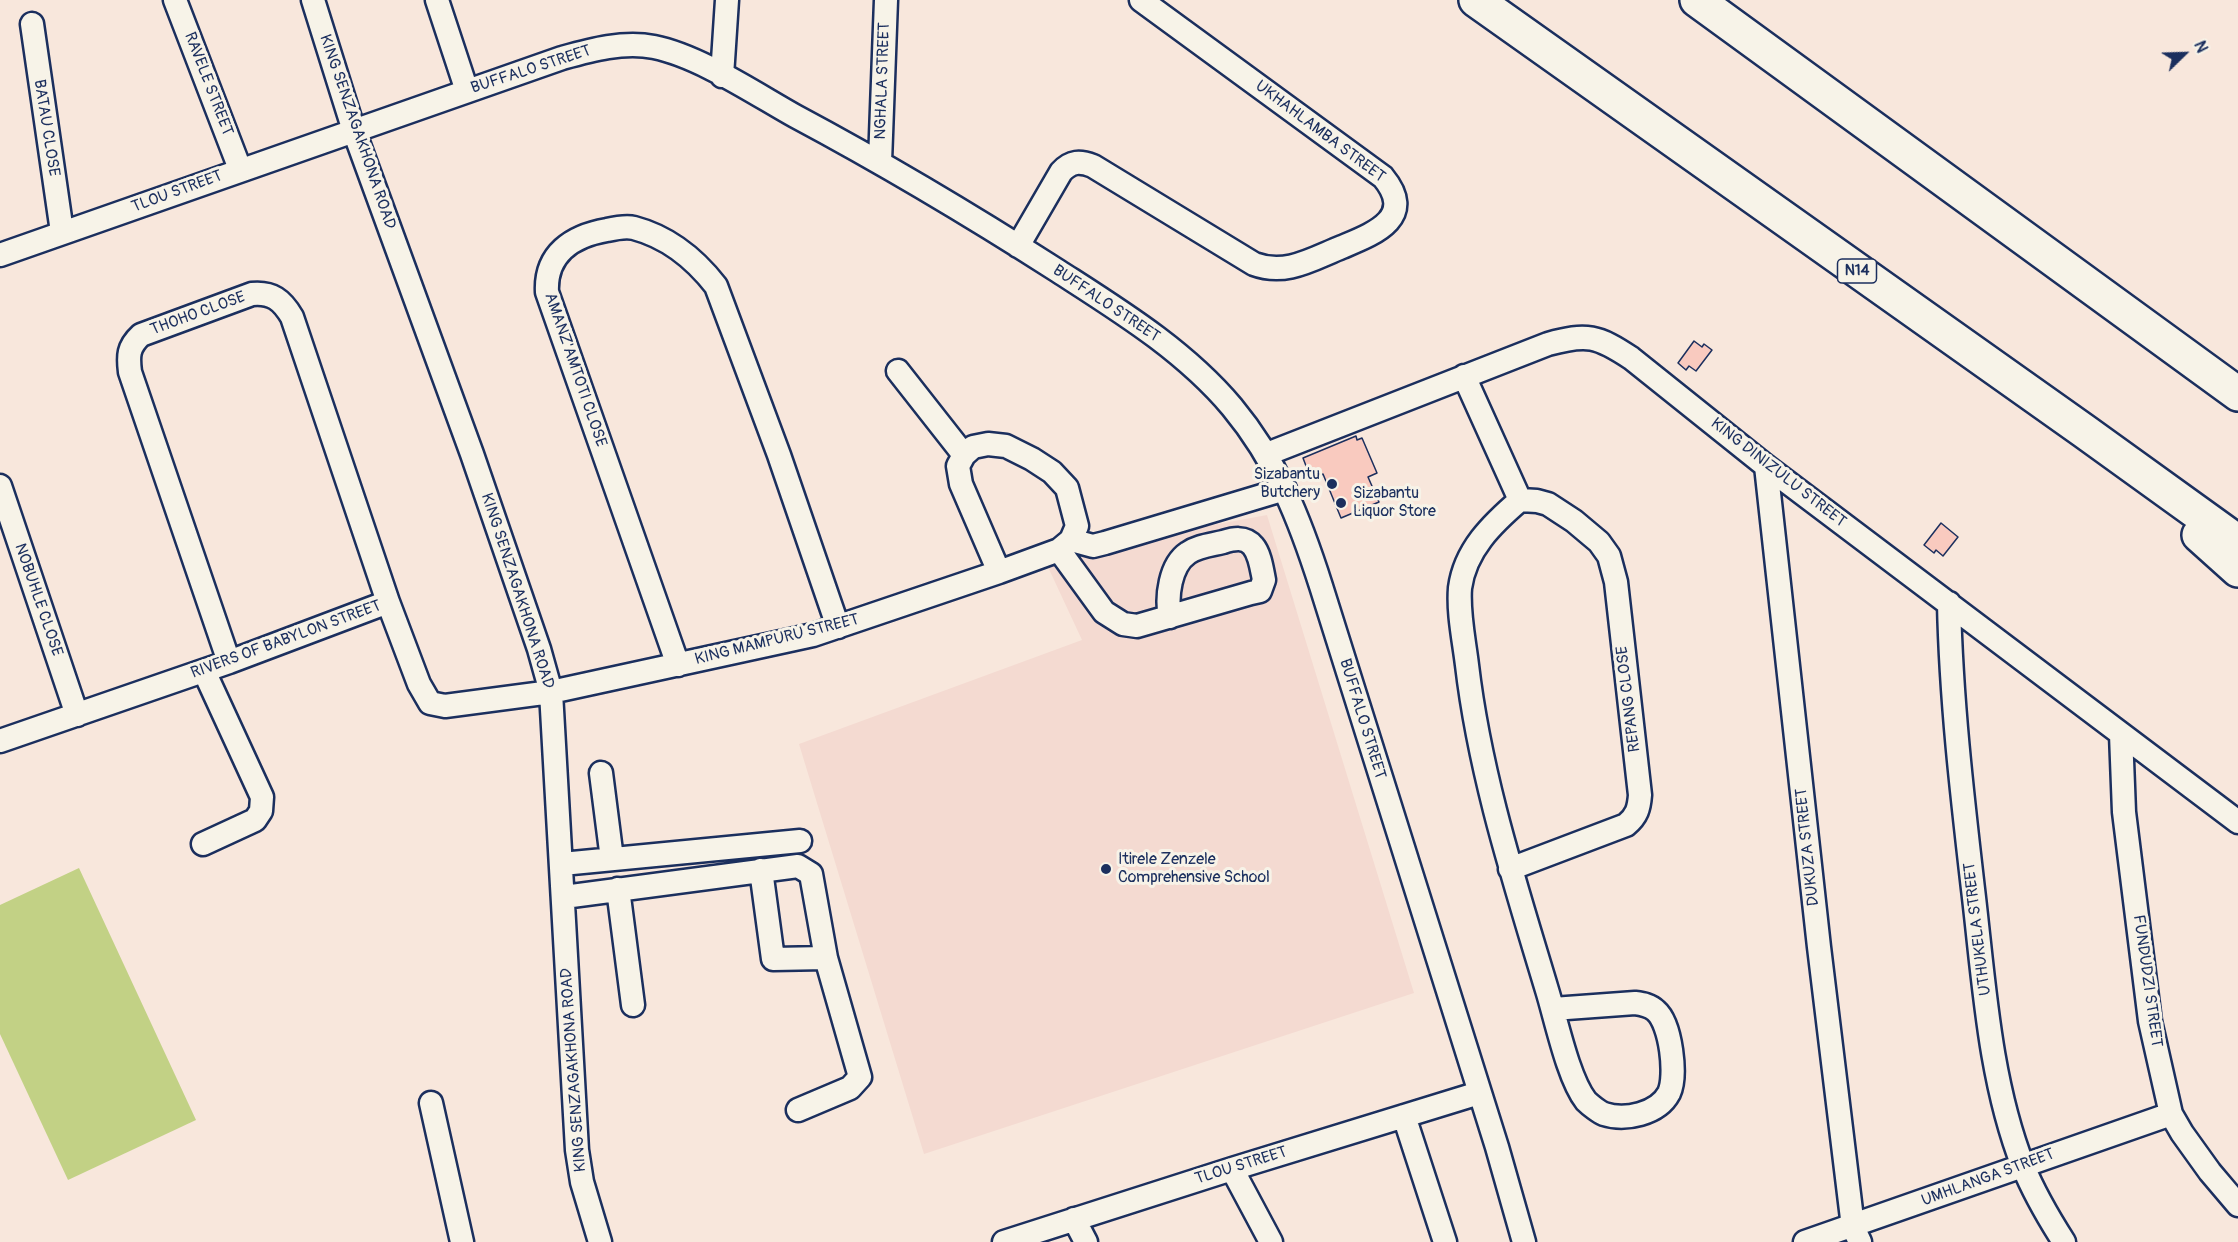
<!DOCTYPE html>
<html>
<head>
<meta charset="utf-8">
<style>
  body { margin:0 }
  #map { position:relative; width:2238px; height:1242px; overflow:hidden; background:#f8e7dc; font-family:Pangolin,sans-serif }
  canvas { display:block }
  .north { position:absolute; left:2154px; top:24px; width:60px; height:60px; -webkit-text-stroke:4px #f7f3e8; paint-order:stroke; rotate:67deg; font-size:16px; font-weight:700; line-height:24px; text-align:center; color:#1b2f5e }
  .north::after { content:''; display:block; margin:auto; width:21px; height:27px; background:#1b2f5e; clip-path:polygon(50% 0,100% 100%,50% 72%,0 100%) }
</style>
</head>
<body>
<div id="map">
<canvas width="2238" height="1242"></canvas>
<div class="north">N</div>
</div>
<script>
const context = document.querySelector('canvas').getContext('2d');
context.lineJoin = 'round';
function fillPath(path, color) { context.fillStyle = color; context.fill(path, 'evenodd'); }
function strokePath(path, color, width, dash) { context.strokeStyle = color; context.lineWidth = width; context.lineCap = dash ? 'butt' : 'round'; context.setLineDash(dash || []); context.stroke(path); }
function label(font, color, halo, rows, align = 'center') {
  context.font = font + ' Pangolin,sans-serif'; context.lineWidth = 6; context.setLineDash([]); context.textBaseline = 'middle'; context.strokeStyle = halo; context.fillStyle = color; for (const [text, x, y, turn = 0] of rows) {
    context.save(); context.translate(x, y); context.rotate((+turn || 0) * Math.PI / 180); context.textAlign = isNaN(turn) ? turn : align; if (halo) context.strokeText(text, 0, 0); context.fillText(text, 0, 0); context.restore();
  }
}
fillPath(new Path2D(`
  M1267 515 1414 993 924 1154 799 744 1082 640 1048 567 1153 536Z`), '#f4dad1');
fillPath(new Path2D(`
  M79 868 196 1120 68 1180 0 1034V905Z`), '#c2d185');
const building = new Path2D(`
  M1694 341 1702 347 1704 344 1712 350 1696 371 1689 366 1686 370 1678 363Z
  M1356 436 1357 440 1362 438 1377 473 1368 477 1379 502 1341 518 1323 474 1311 479 1303 458Z
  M1941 523 1958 537 1943 556 1936 550 1934 553 1924 545Z`);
fillPath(building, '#f9cabf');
strokePath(building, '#1b2f5e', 1.5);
const minor = new Path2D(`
  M175 0 240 169
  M313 0 354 131 472 454 539 649 551 692 577 1150 582 1182 600 1242
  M437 0 467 91
  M32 24 62 232
  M722 76 727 0
  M880 162 886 0
  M1018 246 1061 172C1071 161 1080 161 1093 166L1254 264C1286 276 1312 259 1342 247 1373 234 1417 218 1383 177L1141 0
  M0 255 562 58C591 50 623 41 654 47 699 56 754 93 795 116 885 164 972 216 1058 271 1120 311 1184 350 1232 407 1277 461 1300 520 1321 586L1497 1147 1524 1242
  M898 371 964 455
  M1464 376 1520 500 1537 501 1548 504 1574 521 1599 542 1609 556 1616 582 1640 795C1639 808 1637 816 1626 825L1510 869
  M1267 454 1548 344C1587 333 1598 336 1631 358L1766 466 2238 822
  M1766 466 1819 947 1853 1227 1860 1242
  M0 486 77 715
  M1520 500C1492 524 1465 550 1460 588 1458 613 1464 640 1467 665 1480 776 1515 883 1547 990 1556 1019 1568 1078 1586 1101 1590 1105 1599 1112 1604 1114 1625 1121 1658 1114 1669 1093 1677 1076 1671 1024 1656 1011 1650 1005 1643 1004 1635 1003L1553 1009
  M1071 540 1093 546 1105 543 1285 489
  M1059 550 1104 612 1123 624 1137 626 1251 593 1260 591 1264 580C1262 570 1260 554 1253 546 1245 536 1233 539 1223 542 1211 545 1198 546 1188 553 1170 565 1166 597 1170 617
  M1949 603C1951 699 1962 794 1973 889 1984 981 1989 1079 2023 1166 2034 1193 2048 1217 2064 1242
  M229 662 130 372C128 356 128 347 141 335L252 294C272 292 282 300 292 317L388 602 419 684 430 703 445 706 551 692 813 635 999 572 1059 550 1071 540 1077 526 1067 488 1052 472 1032 459 1006 446 988 444 973 447 964 455 958 466 961 484 999 572
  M678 665 547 292C545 254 572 236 607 230 616 228 626 226 634 228 668 237 695 259 716 286L779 455 838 627
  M2121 734 2124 812 2150 1021 2171 1114 2182 1133 2210 1172 2238 1205
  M0 741 229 662 388 602
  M601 773 612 859
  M203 844 255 820 261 811 262 797 204 671
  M562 864 800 841
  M761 870 773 959 826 958
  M618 889 633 1005
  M564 897 798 866 811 874 826 958 860 1077 850 1088 798 1110
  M431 1103 462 1242
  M1404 1116 1445 1242
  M1232 1169 1271 1242
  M1074 1219 1086 1242
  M1004 1242 1232 1169 1479 1093
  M1805 1242 2171 1114`);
const highway = new Path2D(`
  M1476 0 2084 431 2238 542
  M1697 0 2238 394
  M2199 535 2238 570`);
strokePath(minor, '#1b2f5e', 27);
strokePath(highway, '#1b2f5e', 38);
strokePath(minor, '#f7f3e8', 22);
strokePath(highway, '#f7f3e8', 33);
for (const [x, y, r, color] of [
  [1332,484,6,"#1b2f5e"],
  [1341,503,6,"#1b2f5e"],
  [1106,869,6,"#1b2f5e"]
]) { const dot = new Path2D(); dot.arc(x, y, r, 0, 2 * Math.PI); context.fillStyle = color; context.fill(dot); strokePath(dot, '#f7f3e8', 2); }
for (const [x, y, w] of [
  [1857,271,39]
]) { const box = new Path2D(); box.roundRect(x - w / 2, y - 12, w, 24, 4.5); context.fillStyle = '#f7f3e8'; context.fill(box); strokePath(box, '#1b2f5e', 1.5); }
label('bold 15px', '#1b2f5e', null, [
  ["N14",1857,271]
]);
label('16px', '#1b2f5e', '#f7f3e8', [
  ["BUFFALO STREET",531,70,-18],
  ["NGHALA STREET",883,81,-88],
  ["RAVELE STREET",208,84,69],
  ["BATAU CLOSE",46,128,81],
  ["KING SENZAGAKHONA ROAD",357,132,71],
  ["UKHAHLAMBA STREET",1320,132,37],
  ["TLOU STREET",177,192,-20],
  ["BUFFALO STREET",1106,304,34],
  ["THOHO CLOSE",198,314,-20],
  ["AMANZ'AMTOTI CLOSE",575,370,71],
  ["KING DINIZULU STREET",1778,473,38],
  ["KING SENZAGAKHONA ROAD",517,591,72],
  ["NOBUHLE CLOSE",38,600,71],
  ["RIVERS OF BABYLON STREET",286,640,-20],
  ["KING MAMPURU STREET",777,640,-14],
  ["REPANG CLOSE",1629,699,-97],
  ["BUFFALO STREET",1362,719,73],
  ["DUKUZA STREET",1808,847,-96],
  ["UTHUKELA STREET",1978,929,-97],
  ["FUNDUDZI STREET",2147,981,82],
  ["KING SENZAGAKHONA ROAD",574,1070,-94],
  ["TLOU STREET",1241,1166,-17],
  ["UMHLANGA STREET",1988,1178,-20]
]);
label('16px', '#1b2f5e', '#f7f3e8', [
  ["Sizabantu",1320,475,"right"],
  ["Butchery",1320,493,"right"],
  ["Sizabantu",1353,494],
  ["Liquor Store",1353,512],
  ["Itirele Zenzele",1118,860],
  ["Comprehensive School",1118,878]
], 'left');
</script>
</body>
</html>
